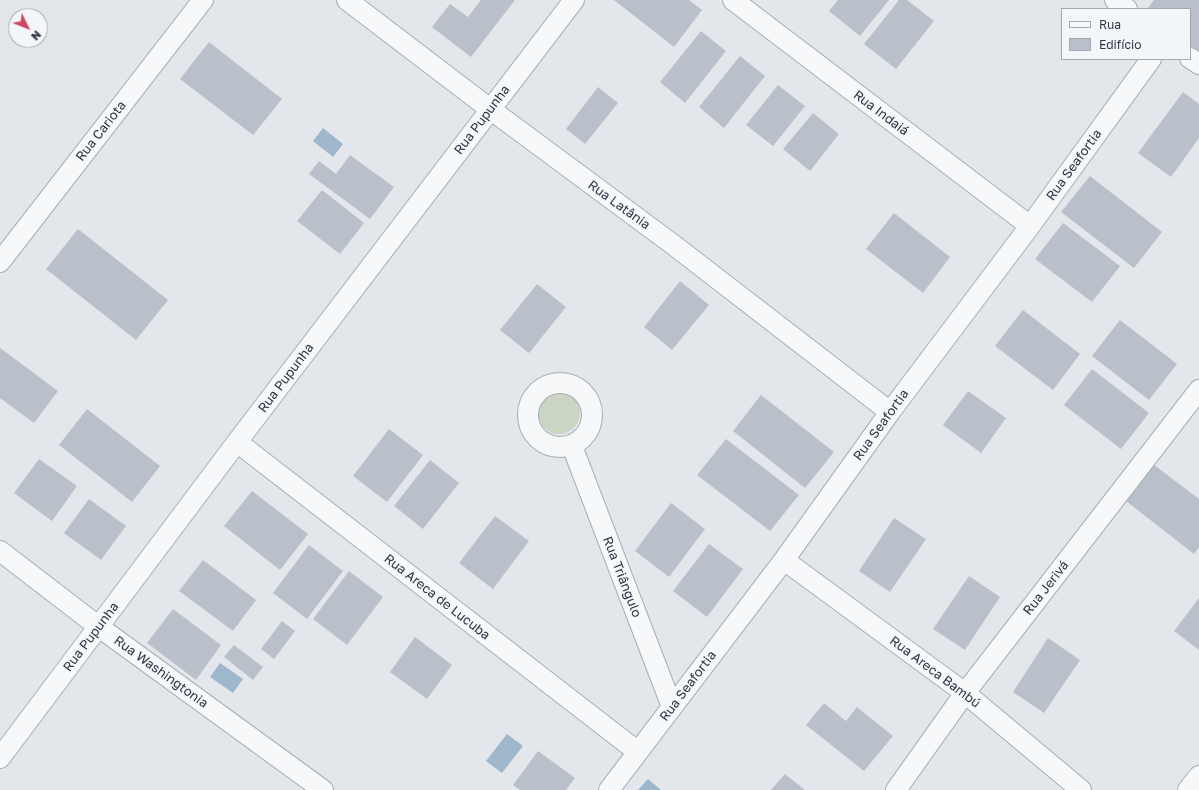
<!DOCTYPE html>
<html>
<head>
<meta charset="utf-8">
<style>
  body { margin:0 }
  #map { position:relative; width:1199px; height:790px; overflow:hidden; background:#e3e7eb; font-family:"Golos Text",sans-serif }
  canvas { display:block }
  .legend { position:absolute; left:1061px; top:8px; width:130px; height:52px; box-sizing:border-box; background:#f3f6f8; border:1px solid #a3a9b0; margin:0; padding:5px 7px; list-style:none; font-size:12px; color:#2b3544 }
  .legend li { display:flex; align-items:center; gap:8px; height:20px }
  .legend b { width:20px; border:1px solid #a3a9b0 }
  .north { position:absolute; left:8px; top:8px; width:40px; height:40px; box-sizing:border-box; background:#f3f6f8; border:1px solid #a3a9b0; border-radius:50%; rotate:133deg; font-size:11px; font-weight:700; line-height:16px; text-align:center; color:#2b3544 }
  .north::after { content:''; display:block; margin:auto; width:14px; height:18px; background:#d04865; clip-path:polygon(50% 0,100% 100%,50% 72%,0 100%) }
</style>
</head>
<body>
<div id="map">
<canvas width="1199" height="790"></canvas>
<ul class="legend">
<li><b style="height:5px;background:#f6f8f9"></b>Rua</li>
<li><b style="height:11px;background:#bac0c9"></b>Edifício</li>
</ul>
<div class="north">N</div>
</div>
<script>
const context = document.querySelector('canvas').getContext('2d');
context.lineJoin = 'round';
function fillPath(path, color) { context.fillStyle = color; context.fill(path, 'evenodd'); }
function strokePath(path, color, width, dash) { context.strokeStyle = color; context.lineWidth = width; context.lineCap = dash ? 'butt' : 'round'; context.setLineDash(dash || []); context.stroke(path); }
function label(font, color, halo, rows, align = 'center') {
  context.font = font + ' "Golos Text",sans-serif'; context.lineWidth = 3; context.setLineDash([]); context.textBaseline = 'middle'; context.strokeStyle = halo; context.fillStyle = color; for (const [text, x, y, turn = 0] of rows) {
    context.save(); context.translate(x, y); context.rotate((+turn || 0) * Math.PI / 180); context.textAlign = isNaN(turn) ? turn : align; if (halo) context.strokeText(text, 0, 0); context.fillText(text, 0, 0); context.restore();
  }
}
fillPath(new Path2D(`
  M538 413a21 21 0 1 1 42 0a21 21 0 1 1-42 0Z`), '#cad5c4');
fillPath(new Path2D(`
  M323 128 343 144 333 157 313 141Z
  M220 663 243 679 233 693 210 677Z
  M507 734 523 746 502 773 486 761Z
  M648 779 661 790H638Z`), '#9eb7cb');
fillPath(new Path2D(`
  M481 0H515L471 57 432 27 450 4 468 17Z
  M614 0H689L702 10 674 47Z
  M838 0H889L860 36 829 11Z
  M899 0H907L934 21 896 69 864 44Z
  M1154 0H1199V55L1190 48V9H1147Z
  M701 31 726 51 685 103 660 82Z
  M209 42 282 99 253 135 180 79Z
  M740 56 765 76 724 128 699 107Z
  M778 85 805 106 773 146 746 125Z
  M598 87 618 103 585 144 566 129Z
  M1183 92 1199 104V138L1171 177 1138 153Z
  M813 113 839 134 810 171 783 149Z
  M350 155 394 187 370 219 309 174 319 161 336 174Z
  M1090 176 1162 232 1134 268 1061 212Z
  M322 190 364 223 340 254 297 221Z
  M894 213 950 257 923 293 866 249Z
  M1063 223 1120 266 1092 302 1035 259Z
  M78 229 168 300 136 340 46 269Z
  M680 281 709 305 672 350 644 327Z
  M537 284 566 307 529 353 500 330Z
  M1023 310 1080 354 1053 390 995 346Z
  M1120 320 1177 364 1149 400 1092 356Z
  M0 348 58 391 34 423 0 398Z
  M1092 369 1149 413 1121 449 1064 405Z
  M968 391 1006 418 981 453 943 425Z
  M761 395 834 452 805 488 733 431Z
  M87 409 160 466 132 502 59 445Z
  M389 429 423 455 387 502 353 476Z
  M726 439 799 495 770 531 697 475Z
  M39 459 77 486 52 521 14 493Z
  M430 460 459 483 423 529 394 506Z
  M1149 461 1199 499V547L1194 554 1121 497Z
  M252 491 308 534 280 570 224 526Z
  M89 499 126 526 101 560 64 533Z
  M671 503 705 529 669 577 635 551Z
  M495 516 529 541 493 589 459 563Z
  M894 518 926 539 890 592 859 571Z
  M709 544 743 569 707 617 673 591Z
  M309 545 343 571 307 619 273 593Z
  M203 560 256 600 233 631 179 591Z
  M349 571 383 597 347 645 313 619Z
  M969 576 1000 597 965 650 933 629Z
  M1199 598V650L1174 631Z
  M173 609 221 645 196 680 147 643Z
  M282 621 295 631 274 659 261 649Z
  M415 637 452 665 427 699 390 672Z
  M1048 638 1080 660 1044 713 1013 692Z
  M234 645 263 667 253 680 224 657Z
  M824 703 846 721 857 707 893 736 864 771 806 725Z
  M538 751 575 778 566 790H520L513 785Z
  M785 774 805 790H771Z`), '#bac0c9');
const street = new Path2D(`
  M347 0 490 109 671 243 890 412
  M733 0 1030 226
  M1115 0 1127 9
  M1190 58 1199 64
  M0 262 203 0
  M528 415a32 32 0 1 1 64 0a32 32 0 1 1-64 0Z
  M237 442 638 752
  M572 446 672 707
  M0 551 99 627 323 790
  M784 560 965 693 1081 790
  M0 758 237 442 574 0
  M609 790 784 560 890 412 1030 226 1151 59
  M896 790 965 693 1199 390
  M1188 790 1199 776`);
strokePath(street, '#a8aeb6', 22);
strokePath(street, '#f6f8f9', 20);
label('13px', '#2b3544', '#f3f6f8', [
  ["Rua Indaiá",881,113,37],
  ["Rua Pupunha",482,120,-53],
  ["Rua Cariota",101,131,-52],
  ["Rua Seafortia",1074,165,-54],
  ["Rua Latânia",619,205,36],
  ["Rua Pupunha",286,378,-53],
  ["Rua Seafortia",881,425,-54],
  ["Rua Triângulo",622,577,69],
  ["Rua Jerivá",1046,588,-52],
  ["Rua Areca de Lucuba",437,597,38],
  ["Rua Pupunha",91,637,-53],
  ["Rua Washingtonia",161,672,36],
  ["Rua Areca Bambú",935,672,37],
  ["Rua Seafortia",688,686,-53]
]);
</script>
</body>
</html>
